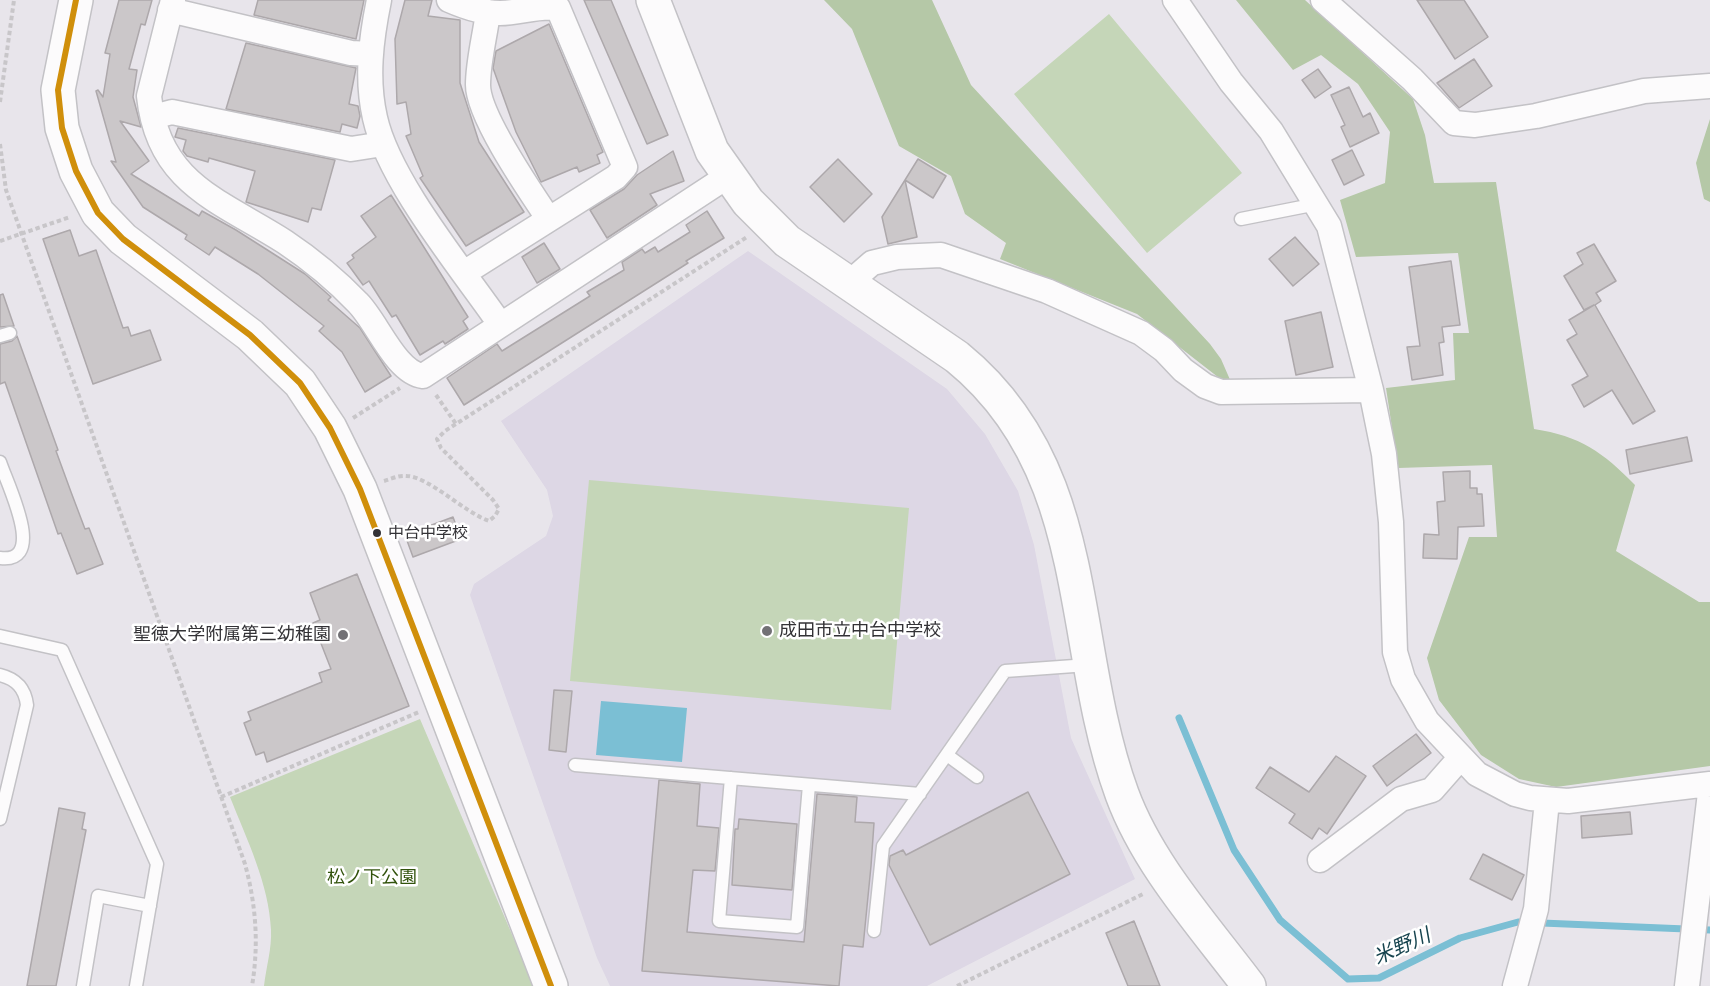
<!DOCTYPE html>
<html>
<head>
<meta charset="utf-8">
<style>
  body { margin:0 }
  canvas { display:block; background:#e8e5eb }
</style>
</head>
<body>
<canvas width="1710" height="986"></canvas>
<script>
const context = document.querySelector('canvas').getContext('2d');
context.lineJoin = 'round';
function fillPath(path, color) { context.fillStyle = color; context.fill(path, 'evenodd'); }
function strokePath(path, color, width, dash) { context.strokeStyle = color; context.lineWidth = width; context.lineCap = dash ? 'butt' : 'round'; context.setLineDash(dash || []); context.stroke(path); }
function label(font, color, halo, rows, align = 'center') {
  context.font = font + ' "Open Sans","Noto Sans JP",sans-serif'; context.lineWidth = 5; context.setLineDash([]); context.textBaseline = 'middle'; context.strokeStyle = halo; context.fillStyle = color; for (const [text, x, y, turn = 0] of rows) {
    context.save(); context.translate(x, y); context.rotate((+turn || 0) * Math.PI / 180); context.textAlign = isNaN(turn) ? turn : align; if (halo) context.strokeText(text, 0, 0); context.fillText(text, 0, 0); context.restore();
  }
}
fillPath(new Path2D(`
  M748 251 947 389 985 434 1018 491 1034 545 1071 738 1135 879 927 986H610L597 958 470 595 474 584 546 536 553 516 547 490 501 421Z`), '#ddd7e5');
fillPath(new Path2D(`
  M1109 14 1242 173 1147 253 1014 94Z
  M589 480 909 508 891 710 570 681Z
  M420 719 534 986H264C266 968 272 948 271 930 269 884 247 840 230 797Z`), '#c5d6b8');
fillPath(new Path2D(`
  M824 0H932L971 85 1210 344 1221 359 1231 382 1223 381 1137 314 1000 259 1006 243 965 214 951 176 899 146 852 29Z
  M1236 0H1305L1413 99 1425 135 1434 183 1496 182 1534 429C1580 436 1603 452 1635 485L1616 551 1699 602H1710V766L1556 787 1519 779 1481 755 1439 700 1427 658 1469 537H1497L1492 465 1398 468 1386 388 1455 380 1453 333H1469L1458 253 1356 257 1340 200 1385 183 1390 132 1358 84 1321 55 1293 70Z
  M1710 119V202L1704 199 1696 163Z`), '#b5c8a7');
fillPath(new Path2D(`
  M601 701 687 708 682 762 596 755Z`), '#7bbfd4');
strokePath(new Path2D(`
  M1179 718 1234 850 1280 920 1348 979 1379 978 1460 938 1518 922 1710 930`), '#7bbfd4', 7);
const building = new Path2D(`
  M119 0H152L145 25 141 24 129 69 137 70 133 97 141 127 120 121 149 161 131 174 199 216 202 211 236 230 305 274 331 297 328 300 360 328 391 376 365 392 342 352 319 331 324 326 258 274 215 247 209 255 185 239 187 235 143 207 111 161 116 162 96 91 98 90 103 97 110 54 105 53Z
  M258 0H364L356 39 254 15Z
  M405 0H432L428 16 460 20V83L479 142 524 212 466 246 420 178 423 176 406 136 411 134 406 102 397 104 395 39Z
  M584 0H611L668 135 647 144Z
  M1417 0H1464L1488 37 1455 59Z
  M549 24 603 152 597 155 600 163 579 172 577 167 541 182 516 132 493 68 496 51Z
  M246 43 356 68 349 104 358 106 360 116 357 128 342 124 340 132 226 109Z
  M1474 59 1492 86 1459 108 1437 83Z
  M1318 69 1331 87 1315 98 1302 80Z
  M1349 87 1363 117 1370 113 1379 133 1350 147 1341 127 1345 125 1331 95Z
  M178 128 335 160 321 210 312 208 308 222 246 202 255 171 209 158 208 162 187 156 183 151 186 140 175 137Z
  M1352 150 1364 175 1344 185 1332 160Z
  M673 151 684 181 650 194 657 205 607 238 590 210 624 189 637 175Z
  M838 159 872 194 844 222 810 187Z
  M918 159 946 176 933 198 905 180Z
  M905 180 917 237 888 244 882 217Z
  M391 195 468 317 463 321 468 329 445 344 443 341 420 355 396 315 392 317 369 281 363 285 347 263 354 258 352 255 376 237 361 216Z
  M707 211 724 238 686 261 688 263 464 405 447 378 497 344 502 351 590 296 587 292 624 270 622 262 642 249 645 253 655 247 658 252 690 232 686 225Z
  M70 230 79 256 96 250 123 328 128 327 131 336 150 330 161 360 93 384 43 239Z
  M1295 237 1319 264 1293 286 1269 259Z
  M544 243 560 269 537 283 522 257Z
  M1594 244 1616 281 1596 293 1601 301 1595 305 1655 411 1633 424 1612 390 1584 407 1572 385 1588 376 1567 340 1577 334 1569 320 1594 305 1584 310 1564 276 1583 264 1577 253Z
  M1451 261 1460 325 1442 327 1444 342 1439 343 1443 375 1412 380 1407 347 1420 346 1409 267Z
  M3 294 14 326 0 327V295Z
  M1321 312 1333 367 1296 375 1285 321Z
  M17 336 58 450 56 451 71 492 85 529 89 528 103 564 77 574 61 533 58 534 5 382 0 384V344L12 341Z
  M1687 437 1692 461 1630 474 1626 450Z
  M1470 471V488H1477V494H1482L1484 526 1458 527 1457 559 1423 558 1424 534 1439 535 1437 502 1445 501 1443 472Z
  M453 517 461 539 413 557 405 535Z
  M357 574 409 706 267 762 264 752 256 755 244 723 251 720 248 712 322 682 319 673 331 669 313 623 320 620 310 593Z
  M554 690 572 691 566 752 549 750Z
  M1416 734 1431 753 1387 786 1373 766Z
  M1336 756 1366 776 1327 834 1319 828 1312 839 1289 823 1295 814 1256 788 1270 767 1309 792Z
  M659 780 700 784 697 826 719 828 715 871 693 870 687 932 804 942 817 794 857 797 855 822 874 823 871 866 863 947 843 945 839 986 642 971Z
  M1028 792 1070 874 930 945 889 865 890 856 903 850 906 855Z
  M59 808 85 813 82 829 86 830 56 986H27Z
  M1630 812 1632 834 1582 838 1581 816Z
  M739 819 797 824 792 890 732 885 735 829H738Z
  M1483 854 1524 875 1512 900 1470 879Z
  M1134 921 1160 986H1128L1106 933Z`);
fillPath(building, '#cbc7c9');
strokePath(building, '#ada8ab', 1.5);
const lane = new Path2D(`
  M1241 219 1317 204
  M0 336 10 333
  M0 462C7 484 48 564 0 558
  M0 636 62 650 157 864 136 986
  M0 675C16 679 25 688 27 705L0 819
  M947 755 977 777
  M575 765 920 794
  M731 778 719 921 797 927 809 785
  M874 931 883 846 1005 671 1088 665
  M83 986 98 896 150 906`);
const street = new Path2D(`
  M173 0 149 96C158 184 221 201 285 242 312 260 336 280 358 303 377 322 396 373 423 376L728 176
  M379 0C371 39 366 79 375 118 389 181 462 269 500 324
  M449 0C465 7 483 13 500 13 520 13 538 5 558 8L625 167 616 177 464 273
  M1175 0 1231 82 1271 131 1329 226 1371 390 1384 454 1391 522 1395 652 1403 679 1427 721 1477 774 1515 794 1530 798 1568 801 1710 784
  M1323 0 1412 79 1454 123 1475 125 1536 116 1644 91 1710 86
  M170 10 351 53 370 54
  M488 12C485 36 478 62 478 85 478 116 530 191 548 218
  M153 117 172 112 351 149 383 144
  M849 283 872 263 897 257 941 255 1047 291 1141 333 1164 350 1183 370 1205 386 1221 392 1371 390
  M1320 860 1401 799 1432 790 1461 757
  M1515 986 1536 909 1547 801
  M1687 986 1710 793`);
const secondary = new Path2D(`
  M76 0 58 90 62 128 76 171 98 213 123 239 250 335 300 383 330 428 360 489 551 986
  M653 0 712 151 748 202 787 241 957 357C1096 470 1067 643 1122 794 1148 865 1204 926 1249 986`);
strokePath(lane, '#c3c2c6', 15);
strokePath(street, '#c3c2c6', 27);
strokePath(secondary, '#c3c2c6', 36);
strokePath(new Path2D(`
  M0 102 14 0
  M0 144 6 190 245 864C256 905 259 944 252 986
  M0 241 70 217
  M436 395 456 424
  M353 418 400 388
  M384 481C391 479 399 475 407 476 429 477 464 512 489 521L495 516 499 509 493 500 441 448 437 439 445 431 747 237
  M221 797 419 712
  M957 986 1145 893`), '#c8c6c9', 4, [4.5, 3]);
strokePath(lane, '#fcfbfc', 12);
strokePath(street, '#fcfbfc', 24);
strokePath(secondary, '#fcfbfc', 33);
strokePath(new Path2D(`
  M76 0 58 90 62 128 76 171 98 213 123 239 250 335 300 383 330 428 360 489 551 986`), '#d08f0b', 6);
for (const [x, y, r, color] of [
  [377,533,5,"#333236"],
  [767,631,6,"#727175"],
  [343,635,6,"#727175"]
]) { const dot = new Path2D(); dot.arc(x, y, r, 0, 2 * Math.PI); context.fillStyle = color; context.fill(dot); strokePath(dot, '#fff', 2); }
label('16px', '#333236', '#fff', [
  ["中台中学校",388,533]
], 'left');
label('18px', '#333236', '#fff', [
  ["成田市立中台中学校",779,631],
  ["聖徳大学附属第三幼稚園",331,635,"right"]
], 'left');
label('18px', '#32530c', '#fff', [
  ["松ノ下公園",372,878]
]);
label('italic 20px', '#17444f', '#fff', [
  ["米野川",1402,947,-24]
]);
</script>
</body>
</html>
